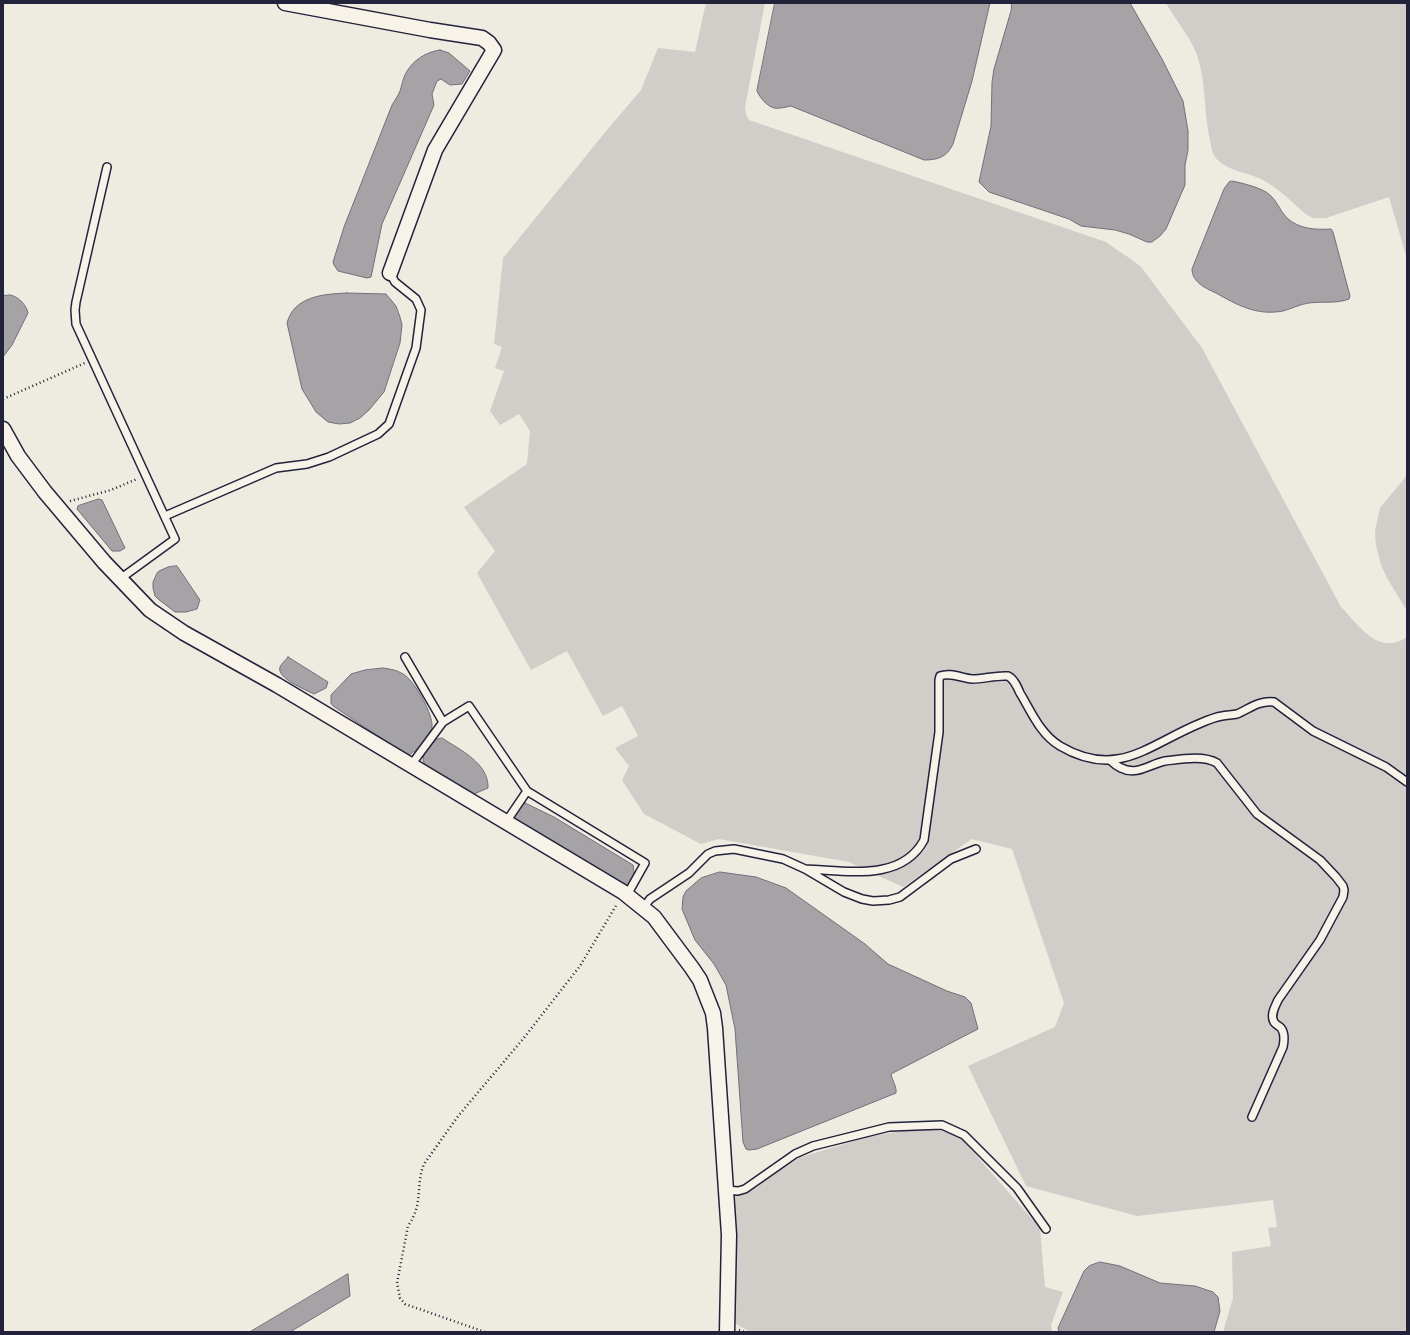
<!DOCTYPE html>
<html>
<head>
<meta charset="utf-8">
<style>
  body { margin:0 }
  #map { position:relative; width:1410px; height:1335px; overflow:hidden; background:#eeebe1; font-family:Mynerve,sans-serif }
  canvas { display:block }
  .frame { position:absolute; inset:0; border:4px solid #22223b; pointer-events:none }
</style>
</head>
<body>
<div id="map">
<canvas width="1410" height="1335"></canvas>
<div class="frame"></div>
</div>
<script>
const context = document.querySelector('canvas').getContext('2d');
context.lineJoin = 'round';
function fillPath(path, color) { context.fillStyle = color; context.fill(path, 'evenodd'); }
function strokePath(path, color, width, dash) { context.strokeStyle = color; context.lineWidth = width; context.lineCap = dash ? 'butt' : 'round'; context.setLineDash(dash || []); context.stroke(path); }
fillPath(new Path2D(`
  M706 3H765L745 107 746 114 749 120 1106 242C1117 251 1130 257 1141 267L1202 348 1341 607C1358 624 1378 657 1407 637V1332H1223L1233 1298 1232 1252 1271 1246 1268 1228 1277 1227 1273 1200 1137 1216 1026 1186 968 1066 1055 1027 1064 1003 1012 849 972 839 903 887 849 862 719 839 701 844 644 814 622 780 629 766 615 748 638 736 622 706 603 716 567 651 531 670 477 573 495 551 464 507 527 464 530 431 519 414 500 425 490 411 504 371 495 368 502 347 494 344 503 258 607 130 641 90 658 48 695 52Z
  M1166 3H1407V259L1389 197 1326 218H1313L1307 215C1291 202 1275 184 1256 177 1243 172 1224 169 1215 157 1211 151 1211 143 1209 136 1204 110 1206 81 1197 55 1190 36 1176 21 1166 3Z
  M1407 475V611L1387 578 1381 565 1376 545 1375 531 1380 508Z
  M930 1129 951 1133 960 1137 1040 1228 1045 1287 1063 1292 1051 1325 1052 1332H750L731 1321 730 1196 757 1187 768 1178 801 1157 868 1137 907 1130Z`), '#d1cdc9');
const water = new Path2D(`
  M775 3H990L972 81 953 144C947 157 938 160 924 160L791 106C786 107 779 109 774 108 767 106 760 98 757 91Z
  M1012 3H1130L1162 59 1183 101 1188 131V150L1185 165V185L1166 229 1160 236 1152 242H1147L1129 234 1115 230 1081 226 1069 219 989 192 979 182 991 126 992 82 994 69 1011 11Z
  M440 50 449 53 470 71 462 84 450 85 441 79 437 81 432 94 434 105 382 224 371 277 367 278 338 271 334 265 333 262 344 227 392 105C395 100 398 96 400 91 402 85 403 78 406 73 413 60 426 52 440 50Z
  M1232 181C1242 183 1263 188 1270 195 1277 201 1280 211 1287 218 1299 229 1315 230 1331 229L1333 232 1350 296 1349 299C1337 304 1322 301 1309 303 1300 304 1291 309 1283 311 1257 316 1237 305 1216 293 1205 288 1192 282 1192 269L1224 189 1229 182Z
  M347 293 386 294 396 306 400 317 402 325 400 343 384 392 369 410 360 418 350 423 339 424 328 422 316 412 310 402 302 389 287 323C294 296 324 294 347 293Z
  M11 295C20 298 26 305 28 313L12 345 3 357V296Z
  M99 499 102 500 125 548 120 551H112L77 509 78 506Z
  M177 566 200 600 197 609 186 612H175L158 599 155 596 153 588V582L157 573 159 571 168 567Z
  M288 657 328 682 326 688 314 694C306 690 276 678 280 667 281 664 286 660 288 657Z
  M383 668C390 669 397 670 403 674 414 680 431 711 432 724 433 735 418 749 409 755L405 754 333 706 331 703V695L351 674 365 670Z
  M442 738C460 750 489 763 488 788L474 794 471 795 429 771 425 764 423 761 424 753 435 740Z
  M525 803 554 817 633 865C635 873 634 886 624 886L516 822 514 818C517 812 518 805 525 803Z
  M720 872 756 877 786 888 865 944 888 964 947 991 965 997 971 1003 978 1029 891 1074C892 1080 897 1087 896 1093L757 1149 749 1150 746 1149 743 1142 735 1029 726 985 714 964 695 940 682 909 683 897 686 891 701 878Z
  M1100 1262 1120 1266 1160 1283 1195 1286 1213 1292 1218 1297 1220 1311 1214 1332H1059L1058 1328 1084 1271 1089 1266Z
  M348 1274 350 1296 290 1332H250Z`);
fillPath(water, '#a6a3a6');
strokePath(water, '#716f7b', 1);
const service = new Path2D(`
  M107 167 76 302 75 310 76 324 175 539 120 579
  M165 516 276 468 307 464 329 457 378 434 389 424 416 348 421 310 416 299 395 282 390 273
  M405 657 443 722
  M1111 761C1114 764 1117 766 1121 768 1137 776 1150 764 1165 761 1181 759 1204 755 1217 763L1257 814 1320 860 1336 877 1343 886 1344 890 1343 897 1320 940 1278 1000C1275 1007 1270 1015 1274 1022 1276 1025 1279 1026 1281 1028 1285 1033 1284 1042 1283 1047L1252 1117
  M411 765 443 722 469 706 527 791
  M506 822 527 791 645 863 627 895
  M805 869C844 870 901 883 924 840L939 732V680L940 676C951 672 961 678 972 679 984 679 996 675 1008 676 1014 679 1017 686 1020 693 1031 711 1040 734 1060 746 1118 780 1149 744 1201 723 1208 720 1215 717 1222 716 1227 715 1232 715 1237 714 1249 709 1259 700 1274 702L1313 731 1386 767 1407 782
  M644 907 650 899 689 873 708 854 715 851 734 849 783 859 805 869 844 892 862 899 873 901 889 900 900 897 951 859 976 849
  M726 1190 738 1191 745 1189 795 1154 813 1146 889 1127 942 1125 964 1135 1017 1188 1046 1229`);
const minor = new Path2D(`
  M285 3 430 30 482 38 489 43 494 50 435 150 390 273
  M3 429 18 456 45 492 104 562 150 610 184 633 277 685 623 892 654 917 692 968 700 980 713 1013 715 1028 729 1235 727 1332`);
strokePath(service, '#22223b', 10);
strokePath(minor, '#22223b', 17);
strokePath(new Path2D(`
  M3 399 85 363
  M70 501 111 490 137 479
  M739 1330 744 1332
  M485 1332 405 1304 400 1298 397 1283 408 1226C424 1203 415 1186 424 1164L459 1115 523 1039 580 966 617 904`), '#22223b', 2.5, [1, 3]);
strokePath(service, '#f7f3e8', 7);
strokePath(minor, '#f7f3e8', 14);
</script>
</body>
</html>
